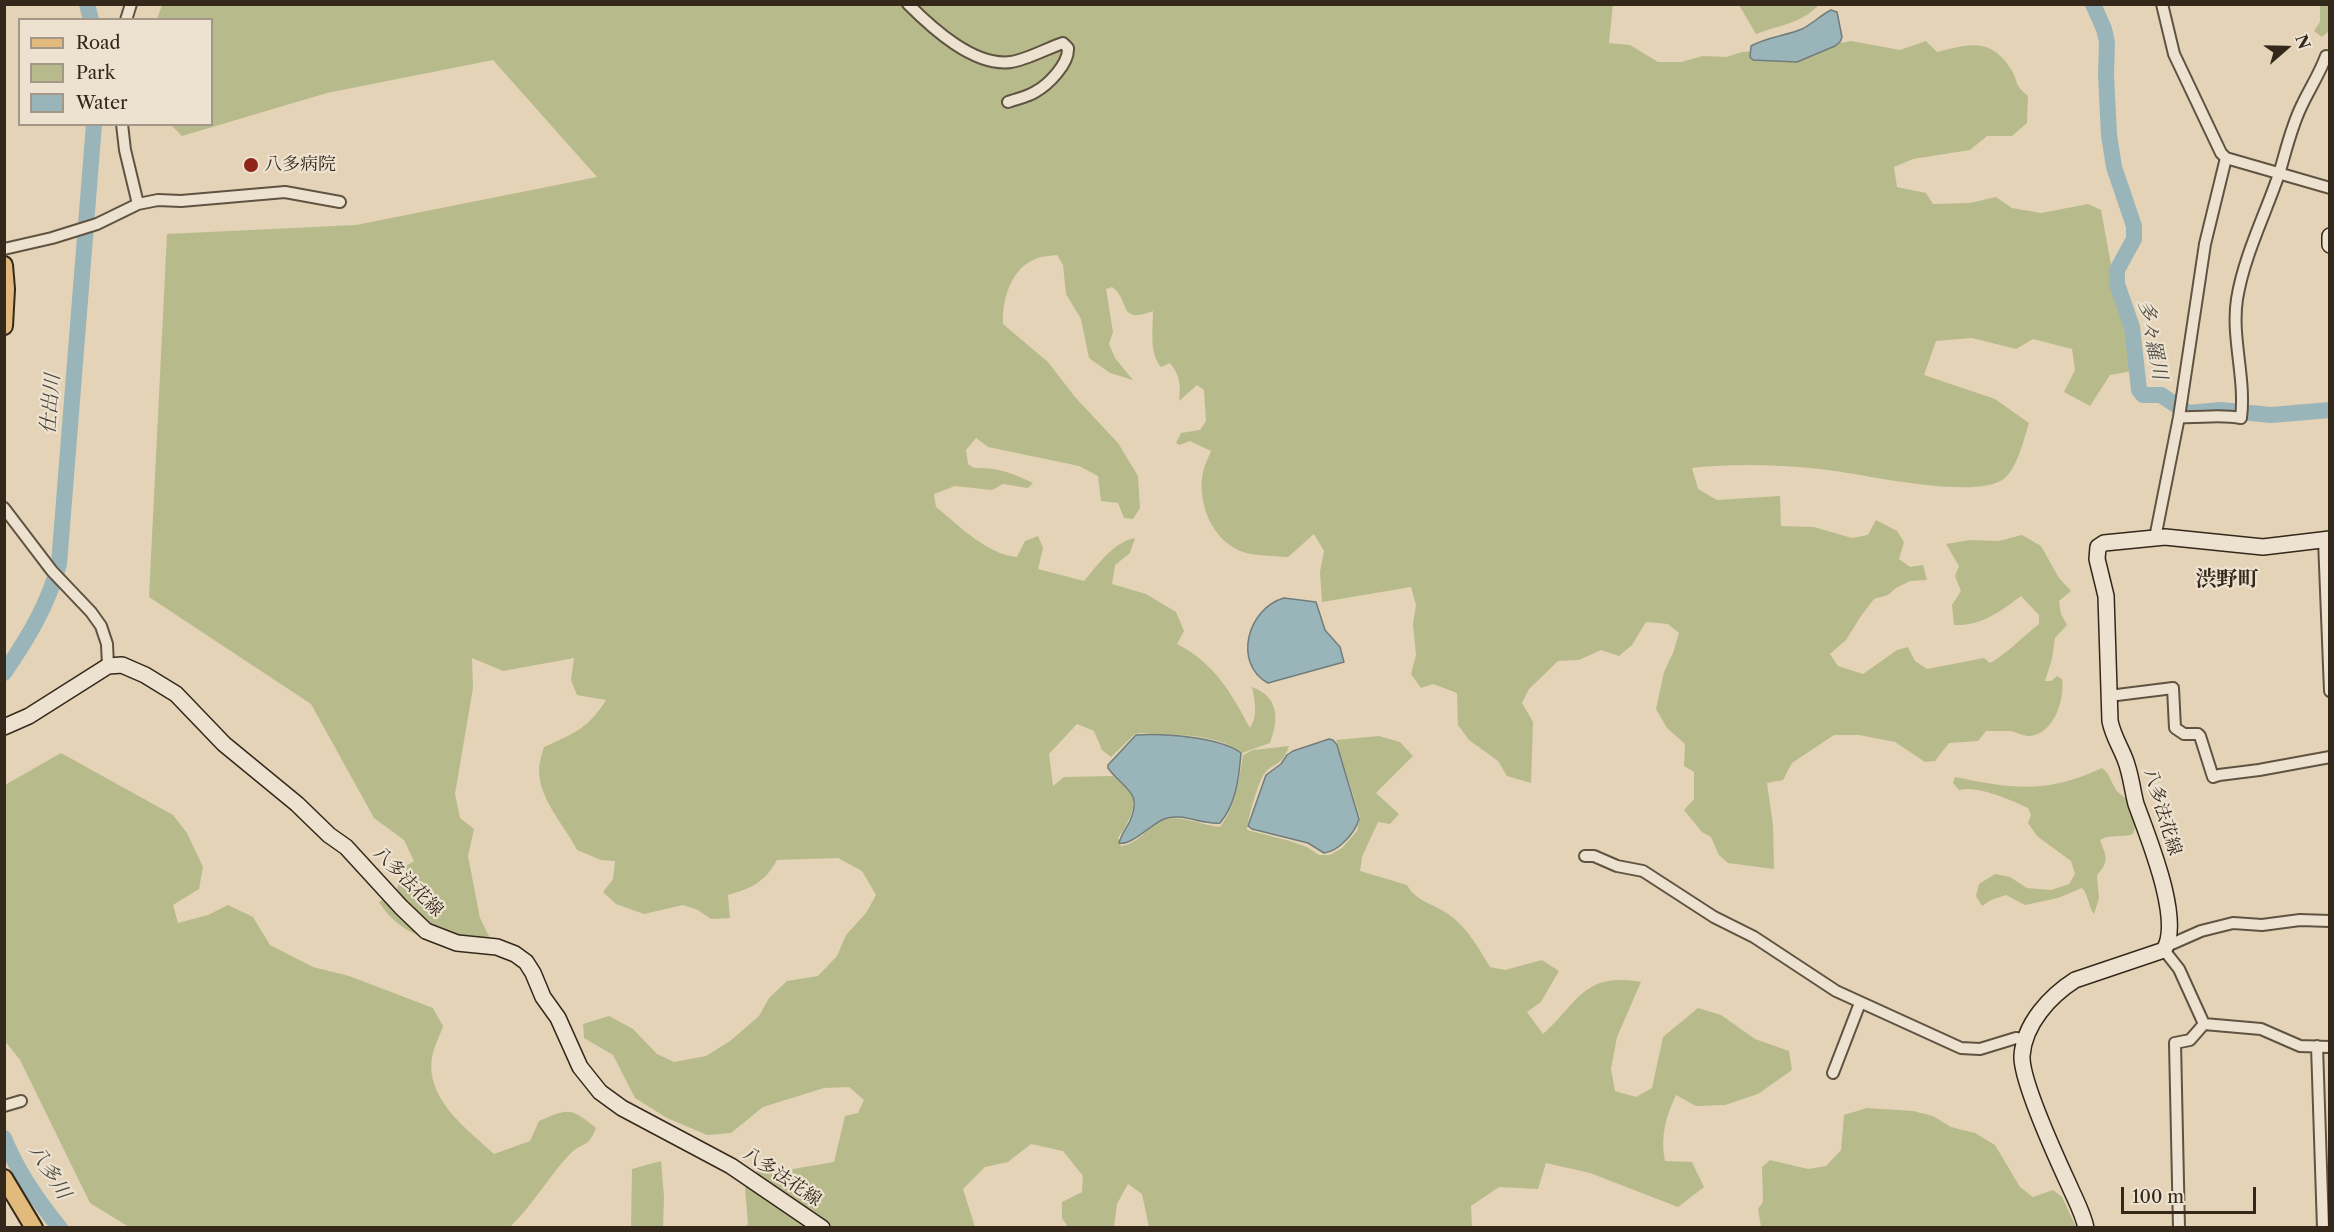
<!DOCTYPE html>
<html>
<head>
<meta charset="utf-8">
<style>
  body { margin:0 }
  #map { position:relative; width:2334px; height:1232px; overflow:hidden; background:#e4d3b6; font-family:"Libre Caslon Text",serif }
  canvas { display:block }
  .frame { position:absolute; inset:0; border:6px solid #34281b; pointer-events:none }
  .legend { position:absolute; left:18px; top:18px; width:195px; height:108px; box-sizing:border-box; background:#ede2d0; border:2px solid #a39888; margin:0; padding:8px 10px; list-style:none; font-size:18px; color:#34281b }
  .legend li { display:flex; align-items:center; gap:12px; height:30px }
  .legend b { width:30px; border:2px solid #a39888 }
  .north { position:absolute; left:2256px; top:18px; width:60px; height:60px; -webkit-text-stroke:4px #ede2d0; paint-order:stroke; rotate:70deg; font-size:16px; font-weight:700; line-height:24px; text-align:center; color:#34281b }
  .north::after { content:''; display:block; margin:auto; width:21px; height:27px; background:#34281b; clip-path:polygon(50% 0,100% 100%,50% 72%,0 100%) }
  .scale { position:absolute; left:2121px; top:1187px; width:135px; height:27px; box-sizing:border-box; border:3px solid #34281b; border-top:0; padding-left:8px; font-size:18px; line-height:21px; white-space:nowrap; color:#34281b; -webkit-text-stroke:4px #ede2d0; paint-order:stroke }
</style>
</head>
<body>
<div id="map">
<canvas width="2334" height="1232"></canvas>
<div class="frame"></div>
<ul class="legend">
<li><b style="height:8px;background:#e2ba7b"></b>Road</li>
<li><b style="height:16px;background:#b7bb8c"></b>Park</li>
<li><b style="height:16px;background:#9ab5b9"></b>Water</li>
</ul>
<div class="north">N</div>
<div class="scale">100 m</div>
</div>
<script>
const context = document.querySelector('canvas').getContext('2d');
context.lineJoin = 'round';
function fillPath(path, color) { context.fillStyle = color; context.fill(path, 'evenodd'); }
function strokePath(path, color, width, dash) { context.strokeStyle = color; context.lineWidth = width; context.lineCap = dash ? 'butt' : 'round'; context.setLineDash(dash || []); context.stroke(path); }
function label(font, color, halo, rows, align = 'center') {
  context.font = font + ' "Libre Caslon Text","Noto Serif JP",serif'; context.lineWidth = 4.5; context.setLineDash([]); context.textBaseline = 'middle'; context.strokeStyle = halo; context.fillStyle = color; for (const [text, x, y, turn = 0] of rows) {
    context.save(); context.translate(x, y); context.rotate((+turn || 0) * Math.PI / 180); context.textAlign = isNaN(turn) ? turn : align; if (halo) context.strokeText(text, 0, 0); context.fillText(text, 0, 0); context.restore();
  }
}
fillPath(new Path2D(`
  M1613 4 1609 43 1630 45 1658 62H1681L1703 56 1726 57 1742 52 1819 47 1851 41 1900 50 1926 41 1937 52C1970 44 1990 37 2011 69 2019 83 2013 83 2028 96L2027 123 2012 136H1987L1970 150 1913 159 1894 167 1897 187 1926 193 1933 204 1970 203 1996 197 2012 208 2041 213 2088 204 2101 210 2113 275 2128 335 2132 371 2110 375 2090 406 2064 392 2075 370 2072 349 2033 339 2016 349 1972 338 1936 341 1924 375 1995 399 2029 423C2024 439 2018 465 2006 477 1982 502 1863 474 1828 470 1782 465 1737 463 1692 468L1698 489 1717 500 1780 496 1781 526 1814 527 1852 538 1868 535 1876 520 1897 531 1904 542 1899 559 1910 567 1923 565 1927 580 1910 581 1896 588 1888 595 1874 599 1861 616 1846 640 1830 654 1838 666 1863 674 1897 650 1908 647 1915 661 1927 669 1984 658 1990 663C2008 653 2022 637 2039 624V615L2021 596C2000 612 1981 626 1954 625L1952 605 1961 591 1955 576 1959 566 1946 544 1970 540 1999 541 2022 535 2041 546 2059 578 2071 591 2059 601 2061 614 2067 625 2055 638 2052 659 2045 681H2051L2057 676 2062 679C2065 699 2054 735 2029 736 2023 736 2016 732 2010 731 2003 731 1994 731 1986 731L1978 741 1949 743 1935 761 1925 762 1895 742 1859 735H1834L1792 763 1783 780 1767 783 1773 825 1774 869 1728 863 1719 855 1711 837 1702 832 1684 810 1694 799V772L1684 766 1685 744 1667 728 1656 709 1664 672 1673 653 1679 633 1668 624 1646 622 1632 645 1619 656 1601 650 1579 660 1558 661 1529 689 1522 703 1533 722 1531 783 1507 776 1498 761 1469 740 1458 725 1457 693 1433 684 1421 688 1411 674 1416 655 1413 624 1416 605 1411 587 1322 602 1320 572 1324 551 1314 534 1288 557C1275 556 1259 556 1246 553 1212 543 1195 501 1204 468 1206 462 1209 456 1211 451L1190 441 1180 445 1176 443 1181 433 1200 430 1206 421 1204 390 1197 385 1179 401C1181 386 1180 375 1170 363L1161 367C1149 353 1153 329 1153 311 1117 325 1131 300 1112 287L1106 289 1113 332 1109 344 1115 358 1133 380 1110 373 1089 358 1081 319 1066 294 1063 265 1057 255C1051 256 1044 256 1038 258 1011 267 1002 299 1003 324L1048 362 1075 397 1118 443 1138 476 1140 508 1133 519 1124 518 1118 503 1101 501 1098 476 1079 466 988 447 976 438 966 450 968 464 974 468C996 467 1013 473 1033 483L1028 488 1003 484 992 490 955 486 934 494 936 507C960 526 986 554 1017 557L1025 541 1038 536 1043 548 1038 569 1084 581C1098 565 1113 542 1135 538L1130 553 1115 565 1112 584 1146 594 1176 612 1184 631 1177 644C1215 664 1230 691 1250 728 1258 716 1255 701 1252 687 1279 697 1279 719 1270 743L1242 753C1214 732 1174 736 1141 733L1135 734 1111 757 1102 750 1094 731 1077 724 1049 754 1053 786 1064 777 1113 776C1118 781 1126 787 1131 793 1139 806 1126 827 1118 838L1121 846C1137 845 1148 826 1164 820 1180 814 1203 826 1220 827 1236 806 1239 780 1243 755L1253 750 1289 746C1282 767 1272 763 1264 774 1258 783 1247 820 1247 830L1290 841 1307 847 1319 855H1330L1342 848 1357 831 1360 817 1336 740 1379 736 1400 742 1413 756 1376 793 1399 814 1390 824 1378 822 1362 857 1360 871 1407 885C1416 901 1431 903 1445 912 1466 925 1478 947 1490 967L1505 970 1542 960 1559 971 1541 1002 1527 1012 1543 1034C1579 1002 1583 972 1641 982L1617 1037 1611 1069 1615 1091 1636 1097 1652 1088 1663 1037 1698 1008 1721 1015 1755 1039 1789 1051 1792 1070 1758 1094 1725 1105 1696 1106 1676 1095C1666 1116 1660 1137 1665 1161L1692 1162 1704 1187 1678 1207 1590 1173 1546 1163 1538 1189 1499 1187 1471 1206 1472 1227H1149L1142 1194 1128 1184 1117 1204 1114 1227H1068L1062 1218V1202L1082 1192 1083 1176 1063 1151 1031 1144 1008 1162 985 1167 963 1189 975 1227H742L748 1225 745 1187 757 1171H781L834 1162 845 1116 858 1113 864 1100 849 1087 824 1088 763 1107 731 1133 707 1135 667 1118 635 1098 613 1055 584 1038 583 1024 609 1016 633 1029 657 1054 674 1062 706 1056 730 1041 759 1016 769 998 787 981 818 976 837 956 846 935 866 913 876 895 862 871 838 858 777 860C764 883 752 888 728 895L730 918 711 919 698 910 683 905 644 914 616 904 603 892 613 879 615 861 601 860 577 850C564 824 539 800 539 770 539 763 542 754 544 747 573 734 589 728 606 700L577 695 571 680 574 658 503 671 472 658 473 688 455 794 460 818 474 829 468 856 480 918 490 938 468 951C433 941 400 936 379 902L397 890 401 869 414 861 404 840 374 818 311 704 149 597 167 234 356 225 597 177 493 60 327 93 182 136 171 125 212 124V20L157 19 162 5Z
  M1739 5H1819C1801 24 1779 25 1756 34Z
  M2320 5H2329V31L2322 37 2314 31 2320 22Z
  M61 753 173 815 187 833 203 867 199 889 173 905 178 923 208 915 228 905 253 917 270 945 313 967 349 976 433 1008 443 1026C440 1036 434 1046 432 1057 425 1099 467 1129 494 1154L530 1141 539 1121C568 1108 571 1107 596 1128 588 1149 583 1141 570 1154 548 1177 533 1205 510 1227H129L90 1203 20 1060 5 1041V785Z
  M2102 768C2110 774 2110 780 2115 788 2117 793 2122 794 2125 798 2134 807 2138 824 2133 834 2123 838 2109 834 2100 840 2106 856 2110 861 2097 875L2099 898 2094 914C2088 906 2089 896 2082 888L2058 898 2025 905 2006 895 1991 900 1982 906 1976 896 1979 884 1995 874 2010 877 2027 888 2051 890 2069 884 2075 874 2071 861 2037 836 2028 823 2031 815 2028 808C2011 800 1977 785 1959 790L1953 783 1955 777C2014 789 2046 794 2102 768Z
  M1867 1108 1913 1111 1933 1116 1951 1127 1975 1133 1995 1145 2020 1187 2033 1197 2053 1190 2062 1197 2076 1227H1761L1758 1209 1763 1202 1762 1167 1770 1160 1808 1169 1826 1166 1841 1150 1844 1115Z
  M661 1161 664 1197 663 1227H631L632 1169Z`), '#b7bb8c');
const water = new Path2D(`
  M1831 10 1837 12 1842 37 1840 42 1835 46 1797 62 1753 60 1750 57 1751 46C1767 37 1785 36 1802 29 1812 24 1821 15 1831 10Z
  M1284 598 1316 602 1325 630 1340 647 1344 662 1268 683C1232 663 1248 608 1284 598Z
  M1136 735C1162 733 1220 737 1241 753 1239 778 1236 804 1220 823 1201 825 1182 812 1164 819 1150 825 1131 846 1119 843 1121 835 1126 829 1130 821 1143 791 1124 790 1108 768V765Z
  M1329 739 1333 740 1337 745 1359 819C1355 833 1339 851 1324 853L1308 843 1252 829 1248 826 1266 775 1281 764 1287 755 1293 751Z`);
fillPath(water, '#9ab5b9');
strokePath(water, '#717d7a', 1.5);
strokePath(new Path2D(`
  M87 4 91 20
  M2093 4 2104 29 2107 42 2106 74 2109 135 2114 167 2134 226V239L2117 270V284L2132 327 2139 390 2143 395H2161L2188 413 2221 410 2271 415 2330 410
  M4 673C28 638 48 605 59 564L94 124
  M4 1138C17 1171 37 1200 60 1228`), '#9ab5b9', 16);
const street = new Path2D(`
  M908 4C932 28 974 67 1011 62 1026 60 1048 48 1063 43L1068 48C1069 64 1048 85 1035 92 1027 97 1016 99 1008 102
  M2162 4 2174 54 2221 153 2226 158 2330 188
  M126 20 131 4
  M122 124 125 150 138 204
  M4 249 52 238 97 224 138 204 158 200 181 201 285 192 340 202
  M2179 417C2200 418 2220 414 2241 418 2246 378 2231 338 2237 299 2244 256 2265 215 2279 174 2286 151 2291 127 2302 105 2310 88 2320 73 2326 56
  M4 508 52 571 91 612 101 626 107 644 108 666
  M2155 538 2179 417 2205 244 2226 158
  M2324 540 2330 691
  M2109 696 2173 688 2175 728 2184 734H2198L2200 736 2213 777 2219 775 2259 770 2330 757
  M1585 856H1594L1617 866 1643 871 1714 917 1754 937 1836 991 1961 1048 1980 1049 2016 1038 2024 1039
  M2167 946 2201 931 2233 923 2262 925 2300 920 2330 921
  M2164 950 2179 969 2204 1024 2190 1040 2175 1043 2179 1228
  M2204 1024 2261 1029 2300 1046 2330 1047
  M2317 1046 2323 1228
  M1833 1073 1860 1003
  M4 1106 21 1101`);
const secondary = new Path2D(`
  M2330 236V245
  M4 727 29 716 108 666 122 665 145 675 176 694 224 744 297 804 329 835 346 847 401 907 426 931 457 943 497 947 515 954 526 962 533 973 543 997 558 1018 580 1067 600 1092 622 1108 731 1166 822 1228
  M2086 1228C2083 1213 2075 1199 2069 1185 2057 1159 2021 1080 2022 1056 2024 1024 2050 996 2075 980L2164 950C2183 920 2147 835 2136 804 2132 789 2131 774 2125 759 2120 746 2113 736 2110 721L2106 596 2097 559 2098 547 2104 543 2165 537 2263 547 2330 539`);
const primary = new Path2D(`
  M4 265 6 289 4 326
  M4 1178 34 1228`);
strokePath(street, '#605342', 14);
strokePath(secondary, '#34281b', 18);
strokePath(primary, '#34281b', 20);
strokePath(street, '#ede2d0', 10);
strokePath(secondary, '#ede2d0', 15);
strokePath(primary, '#e2ba7b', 16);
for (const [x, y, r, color] of [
  [251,165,8,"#8f2418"]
]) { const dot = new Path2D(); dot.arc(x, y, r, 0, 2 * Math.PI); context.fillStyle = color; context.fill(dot); strokePath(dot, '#ede2d0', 2); }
label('18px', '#34281b', '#ede2d0', [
  ["八多病院",264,165]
], 'left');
label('18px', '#34281b', '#ede2d0', [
  ["八多法花線",2162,812,73],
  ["八多法花線",408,882,45],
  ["八多法花線",782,1177,34]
]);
label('italic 20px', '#4e4b42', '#ede2d0', [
  ["多々羅川",2152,340,79],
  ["仕出川",51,404,-85],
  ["八多川",49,1172,58]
]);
label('bold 21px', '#34281b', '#ede2d0', [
  ["渋野町",2227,580]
]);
</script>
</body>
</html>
